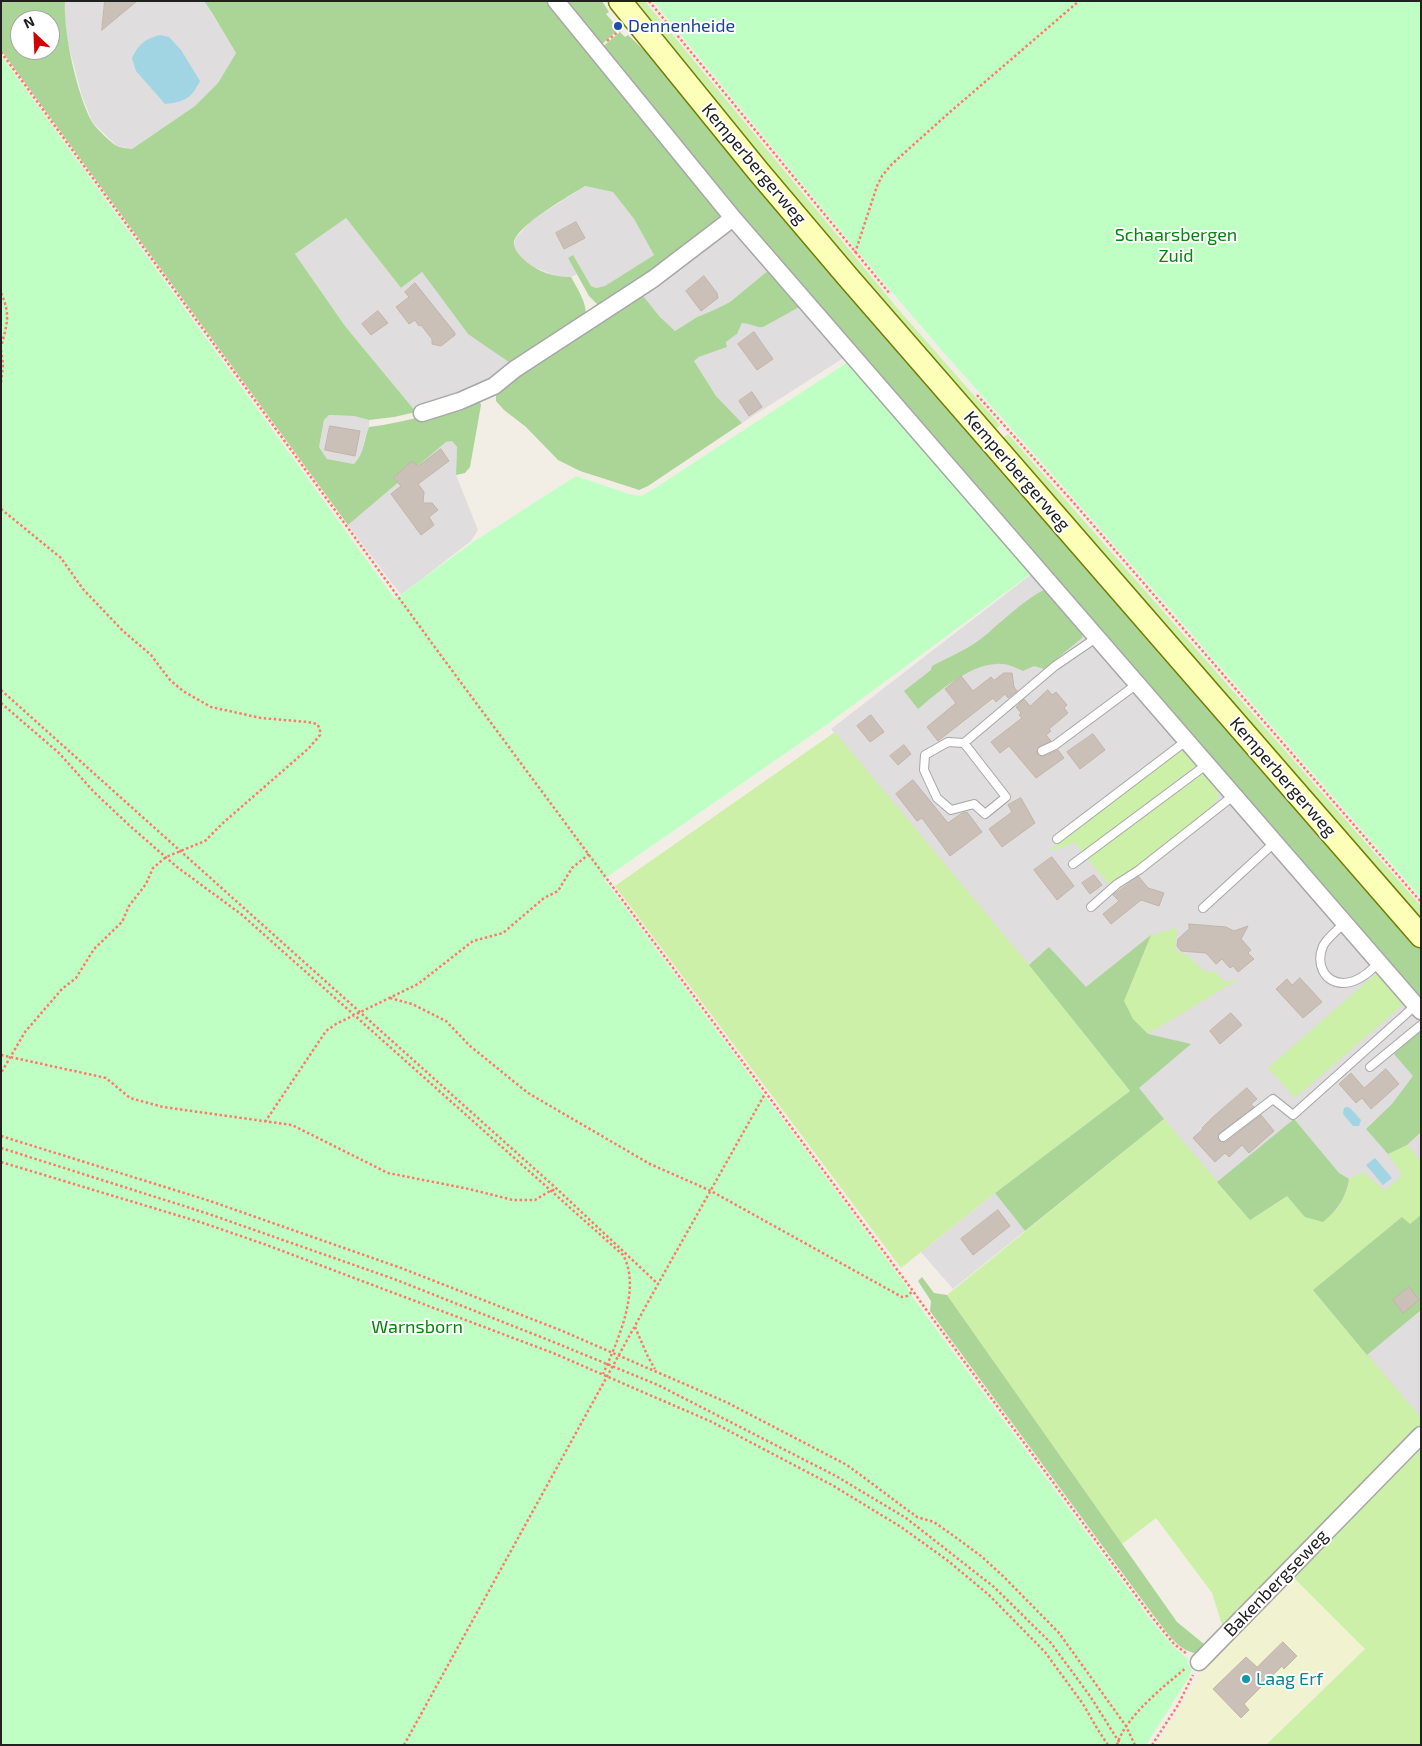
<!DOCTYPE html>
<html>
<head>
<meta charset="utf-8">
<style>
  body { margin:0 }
  #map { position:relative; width:1422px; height:1746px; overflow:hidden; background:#f2eee6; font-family:"Exo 2",sans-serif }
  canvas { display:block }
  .frame { position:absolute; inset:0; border:2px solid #202020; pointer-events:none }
  .north { position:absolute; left:10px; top:10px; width:50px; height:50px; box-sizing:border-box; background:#fff; border:1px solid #a6a6a6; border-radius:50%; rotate:335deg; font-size:14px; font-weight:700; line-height:20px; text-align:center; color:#202020 }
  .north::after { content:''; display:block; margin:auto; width:18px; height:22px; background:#d10002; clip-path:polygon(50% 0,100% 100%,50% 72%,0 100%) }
</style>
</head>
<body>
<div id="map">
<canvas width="1422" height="1746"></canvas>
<div class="frame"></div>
<div class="north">N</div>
</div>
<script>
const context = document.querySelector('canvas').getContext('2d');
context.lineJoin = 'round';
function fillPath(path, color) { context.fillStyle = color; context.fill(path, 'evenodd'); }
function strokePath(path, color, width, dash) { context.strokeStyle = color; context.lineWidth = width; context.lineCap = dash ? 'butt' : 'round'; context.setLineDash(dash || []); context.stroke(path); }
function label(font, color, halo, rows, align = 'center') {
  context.font = font + ' "Exo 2",sans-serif'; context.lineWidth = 4; context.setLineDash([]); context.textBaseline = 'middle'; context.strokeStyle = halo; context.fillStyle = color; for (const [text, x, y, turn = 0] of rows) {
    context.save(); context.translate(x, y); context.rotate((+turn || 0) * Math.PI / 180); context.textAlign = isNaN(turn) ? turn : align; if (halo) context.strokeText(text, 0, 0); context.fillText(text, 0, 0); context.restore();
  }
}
fillPath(new Path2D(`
  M65 1H204L236 53 218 83 195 106 132 149 117 146 93 123 82 96 68 43 64 14Z
  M585 186 613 192 634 219 654 255 605 286 596 288 591 286 573 256 568 258 577 274 571 277 562 278 533 267 518 255 514 245 515 239 531 221Z
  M346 218 401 288 422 272 468 334 516 363 496 380 416 412 345 326 295 254Z
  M733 227 770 269 730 302 714 310 697 317 675 331 660 317 640 292Z
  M801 306 845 357 742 423 716 396 694 361 699 357 727 347 726 342 737 334 742 323H747L757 327Z
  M329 415 354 416 369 420V427L365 437 362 456 354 464 327 459 319 447 324 420Z
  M452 441 457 447 456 475 478 530 471 541 401 595 348 525 446 442Z
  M1033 573 1421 1020V1419L1029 966 831 729Z
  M995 1193 1025 1231 953 1289 921 1252Z`), '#dfdddd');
fillPath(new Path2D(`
  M1290 1574 1365 1649 1266 1745H1156L1196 1682 1203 1666Z`), '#f0f2d0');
fillPath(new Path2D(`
  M636 1H645L898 309 1000 425 993 432 655 33Z
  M1008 434 1421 906V924L1001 440Z
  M835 732 1029 965 1130 1091 995 1193 901 1268 615 886Z
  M1184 748 1198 764 1082 852 1075 843C1065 845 1059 851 1050 850Z
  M1205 772 1218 789V798L1203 818 1154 857 1110 886 1087 858Z
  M1177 928 1175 950 1188 956 1204 971 1217 973 1224 982 1239 979 1148 1034 1133 1019 1124 1001 1151 935Z
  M1378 972 1405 1003 1295 1098 1268 1068Z
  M1164 1119 1250 1220 1287 1196 1305 1217 1337 1210 1347 1191 1349 1179 1363 1172 1385 1191 1402 1175 1388 1154 1407 1145 1421 1161V1215L1410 1224 1402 1218 1313 1290 1421 1418V1430L1224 1631 1212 1593 1156 1518 1122 1544 947 1295Z
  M1421 1443V1745H1266L1365 1649 1290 1574Z`), '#ccf0a7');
fillPath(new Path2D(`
  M1 1H65C63 32 77 95 92 122 95 127 112 144 117 146 121 148 128 148 132 149L195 106 218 83 236 53 212 13 204 1H549L719 211 720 225 605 305 597 304 589 296 568 258 573 255 591 286 596 288 605 286 654 255 634 219 613 192 585 186C571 195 512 228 514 244 515 252 522 258 528 263 539 272 557 278 571 277 578 290 587 302 586 318L516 363 509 362 468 334 422 272 401 288 346 218 295 254 345 326 416 412 394 417 369 420 354 416 329 415 324 420 319 447 327 459 354 464C365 453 363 441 369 427 407 422 443 412 479 399L481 405 470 467 465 473 456 475 457 447 452 441 446 442 348 525 1 50ZM20 20H50V50H20Z
  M563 1H602L609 12 606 14 619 29 600 46Z
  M620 32 625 37 628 35 665 70 1421 949V1003L851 347 601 48Z
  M770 269 801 306 763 327C755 328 750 323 742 323L737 334 726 342 727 347 699 357 694 361 716 396 742 423 648 486 639 490 630 487 580 471 558 460 526 427 504 410 496 401V396L500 387 640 292 660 317 675 331 697 317 714 310 730 302Z
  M1046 589 1083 631 1082 638 1044 669 1034 666 1023 671C1014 667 1006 663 996 664 969 665 938 692 918 709L904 691 931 670 932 666C951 656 971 648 987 634 1002 621 1029 596 1046 589Z
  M1151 935 1124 1001 1133 1019 1148 1034 1191 1044 1139 1088 1164 1119 1025 1231 995 1193 1130 1091 1029 965 1049 947 1086 987Z
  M1421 1030V1132L1407 1145 1388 1154 1366 1129 1392 1104 1413 1076 1394 1054Z
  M1294 1119 1339 1173 1349 1179C1346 1198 1337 1210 1323 1222L1305 1217 1287 1196 1250 1220 1217 1182Z
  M1421 1215V1310L1367 1355 1313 1290 1402 1217 1410 1224Z
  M922 1277 934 1293 947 1295 1177 1622 1204 1644 1196 1653C1177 1651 1165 1629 1154 1616L930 1311 931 1301 918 1281Z`), '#aad597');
fillPath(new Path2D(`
  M653 1H1421V898L1075 500 944 353 861 256Z
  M1 55 395 599 473 542 576 476 629 494 641 496 652 490 848 362 1032 573 829 723 604 879 905 1284 914 1299 1150 1619 1173 1646 1188 1659 1187 1664 1192 1668 1189 1677 1146 1745H1Z`), '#c0ffc4');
fillPath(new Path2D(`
  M160 35 169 37 181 50 200 81C191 99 184 102 165 104L136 71 132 58C139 44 145 39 160 35Z
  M1347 1107 1350 1108 1361 1120 1359 1126H1353L1343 1114 1344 1108Z
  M1375 1158 1392 1178 1383 1185 1366 1165Z`), '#a2d5e3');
const building = new Path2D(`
  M105 1H137L102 30Z
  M576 222 585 238 564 249 556 233Z
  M704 276 717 293 718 298 701 311 686 291Z
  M415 283 455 333V335L441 346 432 344V339L421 325 419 326 415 320 409 324 396 307 409 297 405 292Z
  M378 311 388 323 371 335 362 324Z
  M754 332 773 359 757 370 738 344Z
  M752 392 762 407 749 416 739 401Z
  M330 426 360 431 355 456 325 450Z
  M441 449 449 461 418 484 424 492 423 503H432L438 510 429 517 434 525 421 535 391 494 401 486 393 478 412 461 418 466Z
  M1004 673H1012L1014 687 1017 691 1008 698 1005 694 996 702 993 698 938 741 927 727 956 703 945 689 961 676 973 691 991 677 994 680Z
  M1048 690 1052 695 1056 692 1062 699 1067 705 1064 708 1068 713 1049 729 1051 731 1046 735 1051 741 1038 747 1037 753 1042 757 1058 750 1064 758 1036 778 1009 746 1000 753 991 742 1022 718 1019 715 1021 713 1016 707 1024 699 1030 706Z
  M871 715 884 732 870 742 857 726Z
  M1093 734 1105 750 1080 769 1067 752Z
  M904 745 911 754 898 765 890 756Z
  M913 780 948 823 962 813 967 812 982 832 950 856 922 818 917 821 896 794Z
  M1021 798 1035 823 1002 847 989 829 1012 812 1008 805Z
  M1052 857 1074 886 1057 900 1034 870Z
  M1094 875 1102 885 1090 894 1082 883Z
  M1139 877 1148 888 1164 893 1159 906 1141 900 1111 924 1103 914 1119 901 1113 895Z
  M1189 924 1226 927 1234 931 1248 926 1241 939 1251 950 1248 953 1254 959 1238 972 1233 966 1230 968 1222 959 1216 964 1206 953 1181 951 1177 946 1178 939 1189 929Z
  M1300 978 1322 1002 1303 1018 1276 989 1287 979 1292 985Z
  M1231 1013 1242 1025 1220 1044 1210 1031Z
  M1386 1069 1399 1084 1371 1109 1362 1098 1356 1103 1339 1084 1351 1073 1364 1088Z
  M1247 1088 1257 1099 1251 1104 1254 1107 1220 1133 1218 1135V1140L1221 1142H1226L1261 1115 1274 1131 1249 1153 1242 1145 1229 1157 1225 1153 1215 1162 1193 1138 1203 1129 1202 1128 1213 1117Z
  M998 1210 1010 1226 973 1255 961 1239Z
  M1409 1287 1419 1300 1403 1313 1393 1300Z
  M1283 1642 1297 1656 1284 1669 1282 1666 1244 1704 1249 1710 1241 1718 1213 1689 1246 1657 1257 1667Z`);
fillPath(building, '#cac0b8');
strokePath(building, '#c5b4a7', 1);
const service = new Path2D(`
  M964 743 1006 797 985 814 974 804 951 810 937 798 924 770 925 755 948 742 964 743 1055 666 1096 638
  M1042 751 1055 745 1137 684
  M1057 839 1186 741
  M1073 864 1206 765
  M1091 907 1117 884 1139 870 1233 796
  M1203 908 1274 843
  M1344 923C1338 930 1327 938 1323 946 1316 963 1323 982 1343 983 1358 983 1370 972 1379 962
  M1370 1067 1421 1025
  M1223 1137 1273 1099 1293 1115 1416 1005`);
const minor = new Path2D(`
  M556 1 733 218 1421 1011
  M422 413 460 401 494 386 515 369 653 279 733 218
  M1199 1662 1421 1435`);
const secondary = new Path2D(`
  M620 1 758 171 847 276 1421 936`);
strokePath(service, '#a7a7a7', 10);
strokePath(minor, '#a7a7a7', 19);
strokePath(secondary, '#727f00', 25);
strokePath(new Path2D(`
  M649 1 890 294
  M607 41 620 30
  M1 52 442 657 913 1291 925 1308 1152 1617 1174 1644 1187 1654
  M855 253 877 186 882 176 892 164 950 112 1079 1
  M1 293C11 315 7 324 1 347
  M1 350 3 364 1 383
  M977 395 1073 502 1421 902
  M1 509 61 558 83 589 123 631 151 655 170 680 183 691 211 707 261 718 308 722 317 724 320 729V735L309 748 223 823 205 841 166 857 153 868 146 884 129 906 122 922 94 949 76 978 62 989 25 1032 1 1073
  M1 690 557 1189 658 1284
  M1 703 59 753 94 792 130 826 177 867 241 914 623 1255C642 1288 617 1343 603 1374
  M390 998 412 1004 446 1021 470 1046 528 1093 650 1164 711 1191 902 1297 907 1296 913 1291
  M1 1055 106 1078 130 1098 163 1107 292 1125 388 1173 469 1189 513 1200H535L550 1191 557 1189
  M265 1122 326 1031 336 1024 418 984 473 941 503 933 544 898 558 891 572 868 589 854
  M1 1136 210 1201 401 1268 560 1330 726 1402 847 1465 917 1517 934 1522 958 1539 981 1556 1004 1577 1059 1633 1126 1726 1135 1745
  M1 1148 206 1213 394 1279 556 1343 658 1385 836 1476 906 1518 994 1587 1051 1643 1090 1696 1121 1745
  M1 1162 203 1223 264 1244 553 1353 712 1422 832 1485 901 1527 947 1560 989 1595 1045 1652 1083 1704 1098 1730 1108 1745
  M635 1327 648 1357 655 1369
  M404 1745 658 1284 766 1092
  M1117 1745C1125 1717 1164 1686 1186 1668
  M1152 1745 1178 1705 1193 1675`), '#ff786a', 2.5, [2.5, 2.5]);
strokePath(service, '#fff', 8);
strokePath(minor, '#fff', 16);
strokePath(secondary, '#fcffb7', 22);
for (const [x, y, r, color] of [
  [618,26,5,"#1a4fb4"],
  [1246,1679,5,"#0f9aa8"]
]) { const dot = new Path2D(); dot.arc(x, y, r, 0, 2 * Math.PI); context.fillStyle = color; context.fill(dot); strokePath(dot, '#fff', 2); }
label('18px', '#164399', '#fff', [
  ["Dennenheide",628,26]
], 'left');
label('18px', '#202020', '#fff', [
  ["Kemperbergerweg",754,164,50],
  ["Kemperbergerweg",1017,471,49],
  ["Kemperbergerweg",1283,777,49],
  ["Bakenbergseweg",1276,1583,-46]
]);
label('18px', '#01870b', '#fff', [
  ["Schaarsbergen",1176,235],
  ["Zuid",1176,256],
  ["Warnsborn",417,1327]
]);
label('18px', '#0d838f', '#fff', [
  ["Laag Erf",1256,1679]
], 'left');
</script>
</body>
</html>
